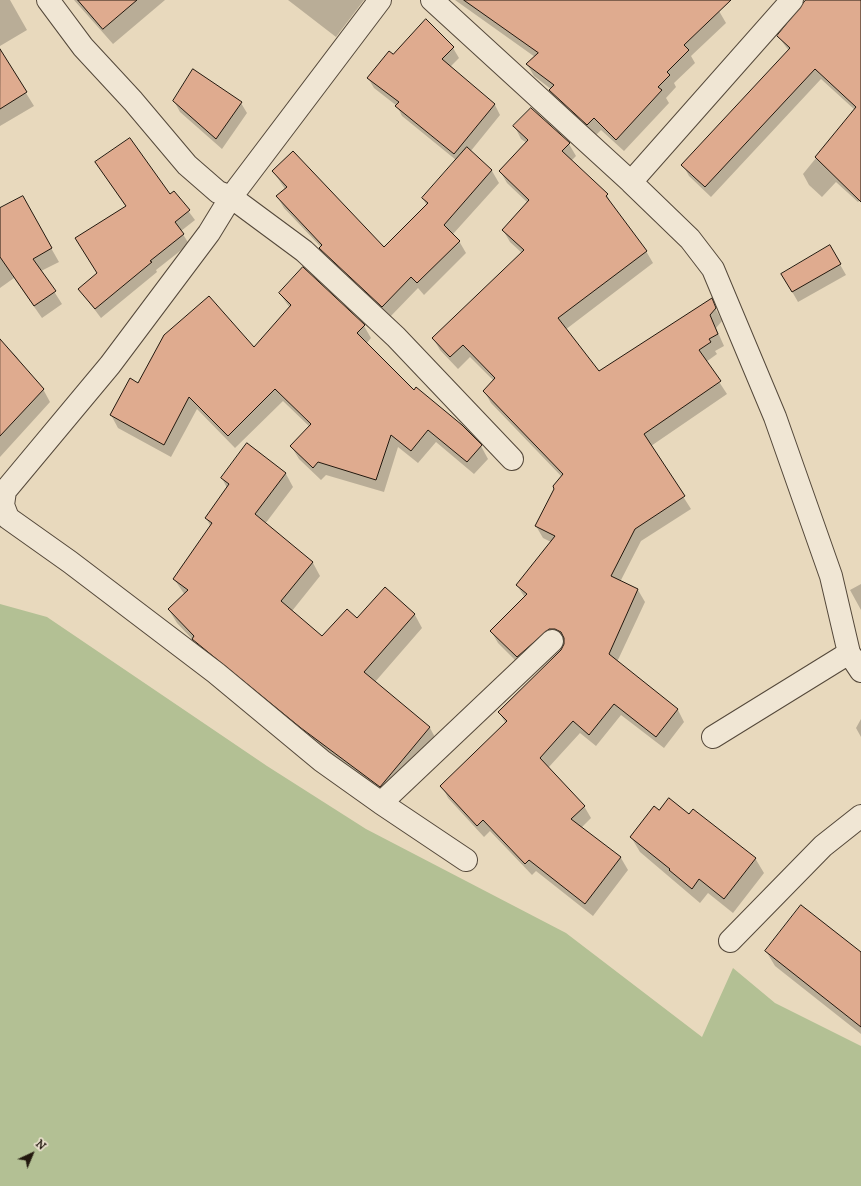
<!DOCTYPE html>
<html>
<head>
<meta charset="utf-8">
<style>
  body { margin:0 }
  #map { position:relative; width:861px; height:1186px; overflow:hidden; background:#e8d9bd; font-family:"IM FELL DW Pica",serif }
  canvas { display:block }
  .north { position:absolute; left:12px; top:1134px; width:40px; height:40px; -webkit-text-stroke:3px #f0e6d4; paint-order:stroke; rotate:44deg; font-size:11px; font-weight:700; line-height:16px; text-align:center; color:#22180e }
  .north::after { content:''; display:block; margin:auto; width:14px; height:18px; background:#22180e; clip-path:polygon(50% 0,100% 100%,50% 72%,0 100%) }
</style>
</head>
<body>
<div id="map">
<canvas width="861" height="1186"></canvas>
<div class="north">N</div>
</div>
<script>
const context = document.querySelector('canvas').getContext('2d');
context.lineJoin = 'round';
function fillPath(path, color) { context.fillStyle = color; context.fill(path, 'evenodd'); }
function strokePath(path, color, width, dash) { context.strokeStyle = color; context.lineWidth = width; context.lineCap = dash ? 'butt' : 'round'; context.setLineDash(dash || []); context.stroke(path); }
fillPath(new Path2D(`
  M0 604 47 617 267 766 366 829 566 933 702 1037 733 968 775 1003 861 1046V1186H0Z`), '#b3c094');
fillPath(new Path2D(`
  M0 0H10L27 30 0 46Z
  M74 0H165L113 44Z
  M288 0H364L336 37Z
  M455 0H709L719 11 726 23 691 56 695 63 674 83 676 87 666 98 669 103 624 151 601 130 595 136 557 102 550 90 551 89 534 76 527 64 535 57Z
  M808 0H861V199L858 202 836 182 822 197 809 185 803 174 855 110 821 79 711 197 689 176 683 165 789 51 778 36Z
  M453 48 459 58 450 67 495 105 500 115 470 152 492 171 499 183 453 234 459 241 466 253 424 295 418 288 389 318 327 260 321 247 284 208 277 196 285 189 273 171 384 248 427 206 423 198 456 160 402 116 397 106 374 88 368 78 393 55Z
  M0 51 34 106 0 126Z
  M174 101 241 103 247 113 222 149 180 112Z
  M531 109 569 144 576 156 571 161 607 195 613 208 646 251 653 263 565 330 599 372 711 300 722 321 716 328 724 346 715 351 717 354 706 362 727 394 651 446 691 509 641 541 620 582 638 590 645 602 617 662 678 710 684 722 664 748 621 715 596 746 580 733 548 768 584 806 591 818 581 828 621 858 628 870 593 916 536 871 532 875 490 831 484 837 448 798 442 786 506 724 499 712 561 651 565 642 556 641 524 669 498 643 491 631 525 598 517 585 551 542 543 538 536 526 562 477 491 403 484 391 494 381 470 357 458 369 440 350 433 338 522 253 510 242 503 230 528 203 507 183 500 171 527 143 521 139 515 127Z
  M96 163 169 196 174 192 195 220 181 231 189 244 156 270 157 272 101 318 79 289 98 274 126 207Z
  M22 197 59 262 41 271 62 304 42 318 14 278 0 288V209Z
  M830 247 846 275 798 302 782 274Z
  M280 294 364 326 371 338 366 344 414 391 481 446 488 459 474 474 436 442 418 463 398 447 384 492 326 475 321 480 299 459 291 446 310 427 283 401 235 448 197 409 171 457 118 428 111 415 139 384 254 348 290 308Z
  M0 340 17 357 22 365 43 389 50 402 0 457Z
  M247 444 286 474 293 487 265 524 313 563 320 576 292 611 323 638 357 620 385 588 415 615 422 628 375 682 430 728 437 741 388 800 200 652 194 641 177 623 169 610 185 595 174 579 211 527 206 518 227 488 222 478Z
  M861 584V610L850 590Z
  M861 719V737L856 728Z
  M660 812 755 858 764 873 733 913 708 893 700 903 640 852 631 837Z
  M766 951 861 953V1034L775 966Z`), '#0003');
const building = new Path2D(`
  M78 0H137L103 29Z
  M464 0H731L684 45 689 50 667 72 670 75 658 87 662 90 616 140 594 118 587 125 549 90 554 85 526 64 538 53Z
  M806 0H861V202L815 157 856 107 815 69 705 187 681 165 790 48 777 36Z
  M426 19 454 47 442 59 495 104 454 154 395 106 399 102 367 78 389 51 393 54Z
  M0 49 27 92 0 109Z
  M193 69 242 102 216 139 173 101Z
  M531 108 570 143 562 151 608 194 606 196 647 251 558 318 599 371 712 298 716 308 710 315 718 334 709 339 711 342 699 350 721 381 644 434 685 496 635 529 611 576 638 589 609 654 678 709 656 737 614 704 589 735 573 721 540 758 585 806 571 819 621 857 585 904 529 860 525 864 483 820 477 826 440 786 507 721 498 712 561 650 564 644V638L561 632 555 629H549L517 657 490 631 527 594 516 585 555 536 535 526 554 489 553 486 563 474 483 391 495 378 463 345 450 357 432 338 524 250 502 230 529 200 499 171 528 140 513 126Z
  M130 138 170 194 174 191 190 210 175 222 184 234 150 261 152 262 95 309 78 289 97 273 75 238 126 206 95 162Z
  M467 147 492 170 444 225 460 241 417 283 411 277 382 307 319 248 322 245 276 196 287 187 272 171 293 151 384 247 428 203 422 198Z
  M23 196 52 248 33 259 56 291 34 306 0 257V208Z
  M830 245 841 264 792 292 781 274Z
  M303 267 365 325 357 333 414 390 416 387 462 425 482 445 467 462 428 430 411 451 391 435 376 480 318 462 313 468 290 446 311 424 275 389 228 436 189 397 164 445 110 415 130 378 138 383 164 335 209 296 254 347 291 305 279 293Z
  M0 339 44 389 0 436Z
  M247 443 286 473 255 514 313 562 281 601 322 636 347 609 357 618 385 587 415 614 364 672 430 727 380 787 301 728 192 639 194 636 168 609 188 590 173 579 212 523 205 518 229 484 221 478Z
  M669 798 689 814 693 809 756 858 724 899 699 879 692 889 669 870 670 869 630 837 654 806 659 810Z
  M801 905 861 952V1027L765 951Z`);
fillPath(building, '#dfab8f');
strokePath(building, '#22180e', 1);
const minor = new Path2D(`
  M48 0 83 47 133 101 187 165 218 192 231 197 304 251 396 337 512 459
  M380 0 231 197 209 233 110 365 5 491 3 505 8 518 70 562 216 673 322 761 381 803 466 860
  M432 0 631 182 690 239 713 269 775 417 831 576 849 653 861 671
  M631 182 792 0
  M713 737 849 653
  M381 803 552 641
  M730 941 823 846 861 816`);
strokePath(minor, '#54483a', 24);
strokePath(minor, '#f0e6d4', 22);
</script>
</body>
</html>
